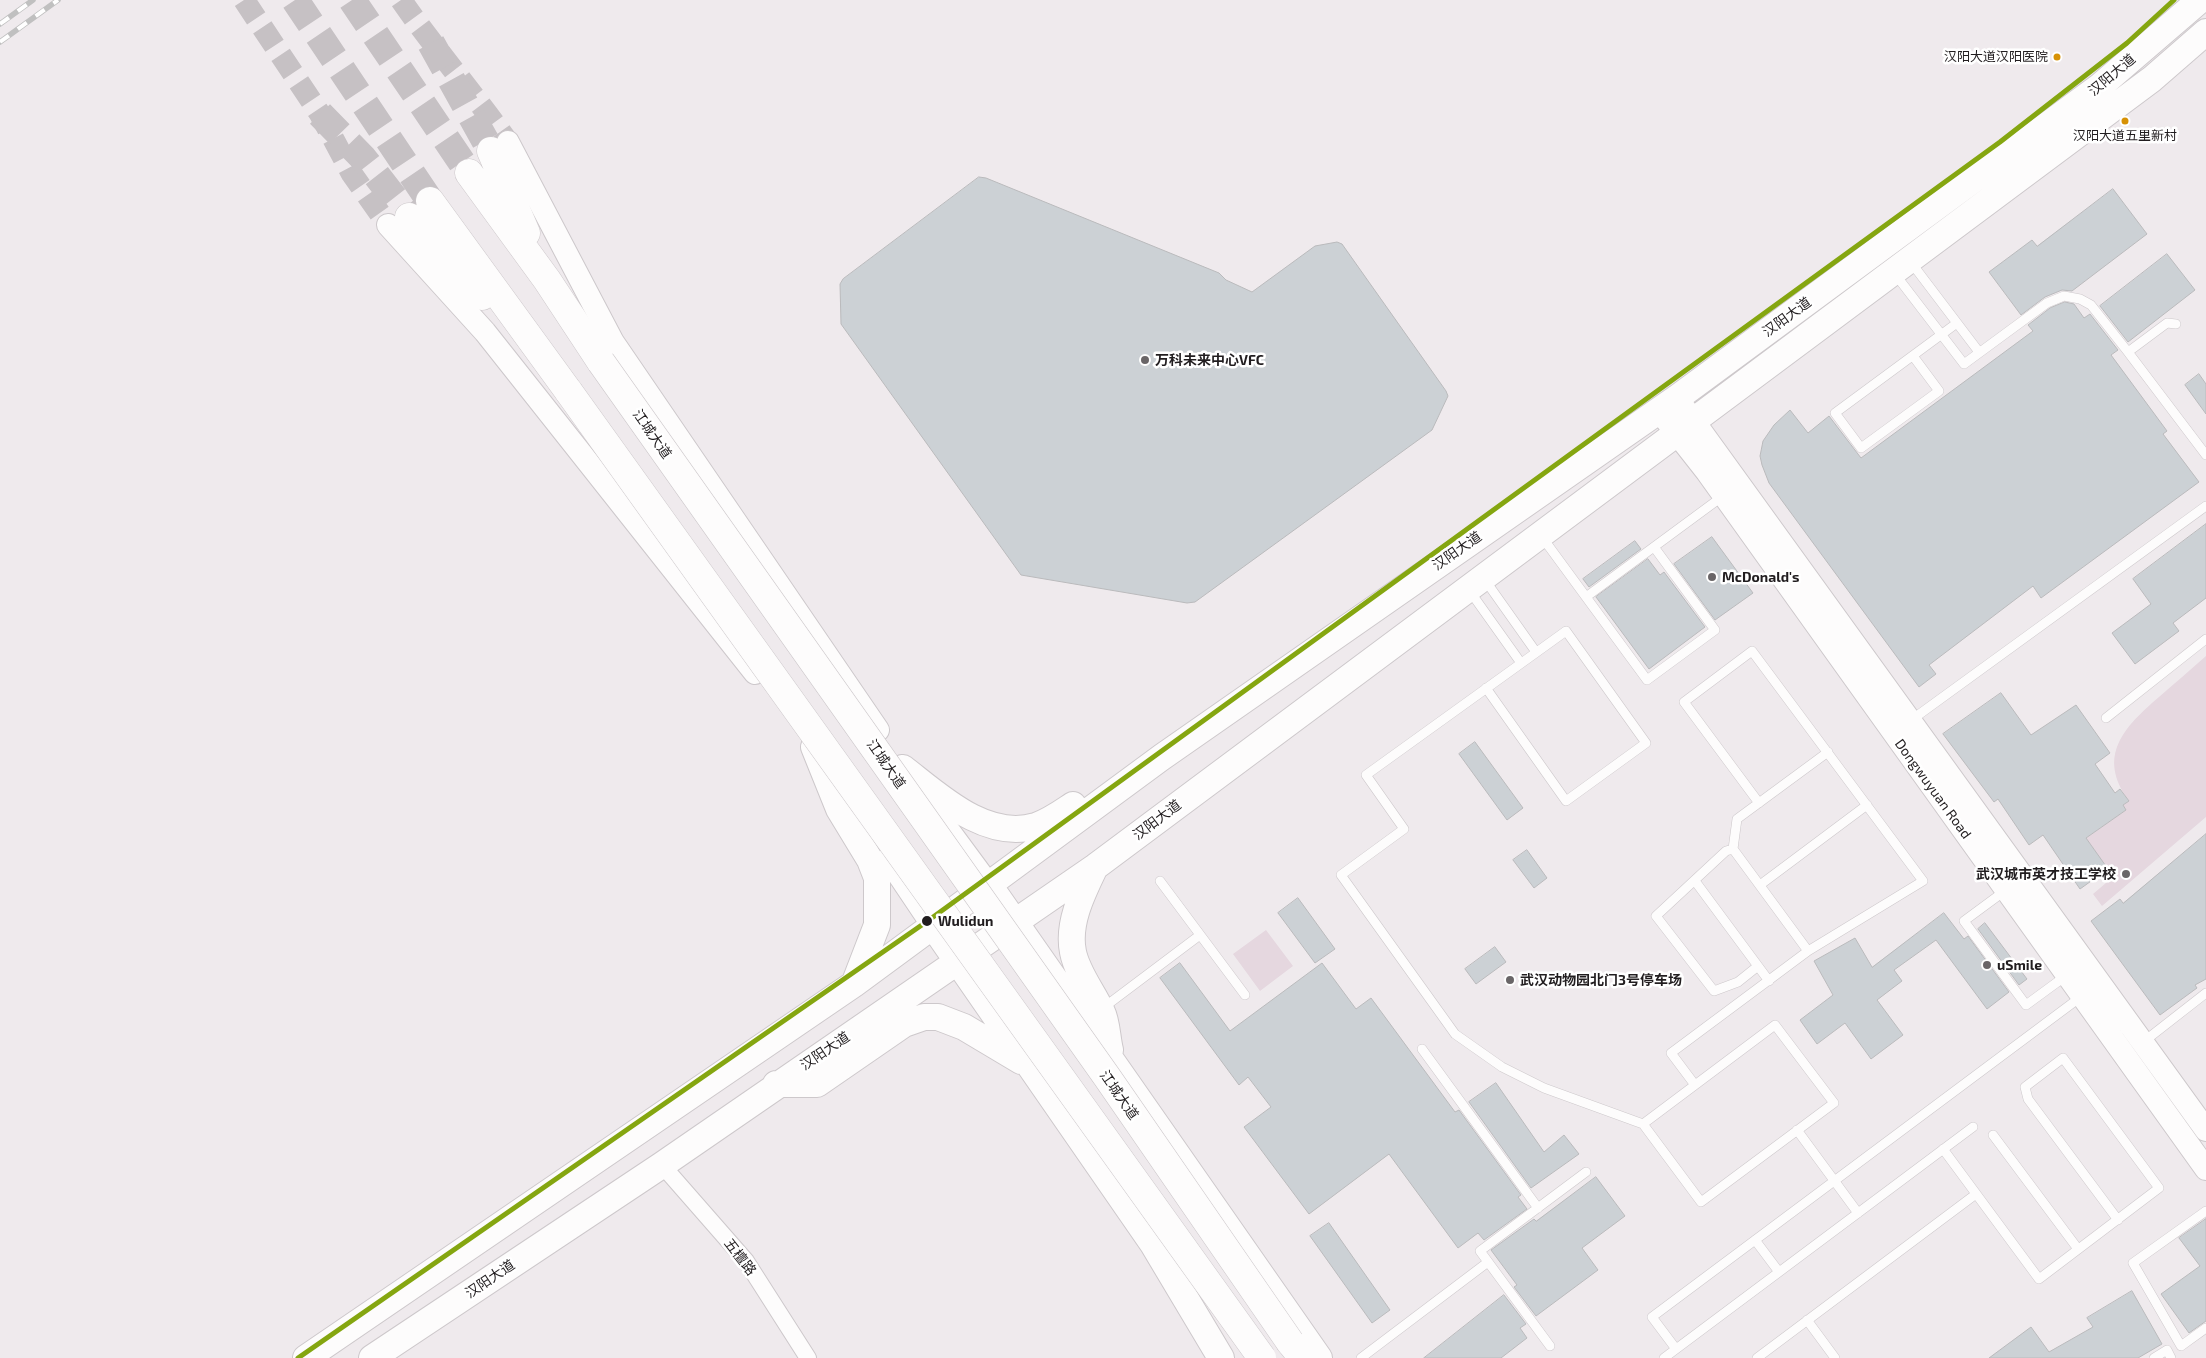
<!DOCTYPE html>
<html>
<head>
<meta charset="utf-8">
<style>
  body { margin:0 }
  canvas { display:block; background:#efeaed }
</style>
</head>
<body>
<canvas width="2206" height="1358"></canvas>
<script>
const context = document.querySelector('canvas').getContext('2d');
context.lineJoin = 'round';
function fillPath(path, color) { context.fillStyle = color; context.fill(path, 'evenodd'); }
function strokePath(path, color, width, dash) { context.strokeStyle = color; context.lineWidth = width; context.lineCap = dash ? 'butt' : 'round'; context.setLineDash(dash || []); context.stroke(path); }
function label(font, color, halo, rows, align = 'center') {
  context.font = font + ' "Exo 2","Noto Sans SC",sans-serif'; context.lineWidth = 5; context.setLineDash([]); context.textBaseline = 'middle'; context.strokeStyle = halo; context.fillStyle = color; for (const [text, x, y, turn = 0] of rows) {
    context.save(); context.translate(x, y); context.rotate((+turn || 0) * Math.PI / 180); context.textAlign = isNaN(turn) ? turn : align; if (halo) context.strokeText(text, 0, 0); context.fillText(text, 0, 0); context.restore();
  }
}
fillPath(new Path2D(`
  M2206 656V817L2102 906 2093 894 2113 877 2086 838 2126 810 2123 805 2129 801C2096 756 2124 727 2159 697 2174 684 2190 670 2206 656Z
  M1266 930 1293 966 1260 991 1233 954Z`), '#e5d7df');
const building = new Path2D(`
  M979 177 986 178 1219 273 1226 280 1252 292 1315 246 1337 242 1342 244 1446 391 1448 396 1432 430 1195 602 1187 603 1021 575 841 324 840 284 843 279Z
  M2113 189 2147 234 2072 291 2062 290 2045 297 2021 315 1989 272 2032 240 2037 246Z
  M2167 254 2195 290 2128 342 2100 306Z
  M2065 302 2074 304 2084 318 2090 314 2118 350 2111 355 2167 431 2163 434 2199 482 2041 598 2033 586 1929 665 1936 674 1919 687 1769 483 1762 465 1760 456 1763 441 1774 425 1790 410 1808 433 1829 416 1861 458 2033 331 2028 325 2050 308Z
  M2199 374 2206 384V414L2185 385Z
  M2206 524V598L2173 623 2179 631 2135 664 2112 633 2151 604 2133 579Z
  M1712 537 1753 593 1715 620 1674 564Z
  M1635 541 1641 549 1589 587 1583 579Z
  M1648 559 1660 575 1664 572 1705 627 1649 669 1596 597Z
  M2001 693 2031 735 2076 705 2110 753 2095 764 2115 793 2120 789 2129 801 2123 805 2126 810 2086 838 2108 869 2080 889 2043 835 2029 845 1998 799 1994 802 1943 734Z
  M1475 742 1523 808 1507 820 1459 754Z
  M2206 834V979L2195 985 2197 988 2160 1015 2091 921 2120 899 2123 903Z
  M1527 850 1547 878 1534 888 1513 860Z
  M1298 898 1335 949 1315 963 1278 913Z
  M1944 913 1964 939 1968 936 2009 992 1987 1009 1936 940 1894 970 1902 981 1877 1000 1903 1035 1871 1059 1845 1023 1817 1044 1800 1020 1833 995 1814 961 1855 938 1872 967Z
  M1985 923 2027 979 2019 985 1978 929Z
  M1495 947 1506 962 1476 984 1465 969Z
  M1180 963 1230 1031 1322 963 1356 1009 1371 998 1455 1112 1459 1110 1521 1195 1518 1197 1527 1209 1484 1240 1478 1233 1458 1248 1389 1154 1309 1214 1244 1127 1271 1107 1248 1077 1239 1085 1160 978Z
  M1496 1083 1544 1152 1564 1135 1579 1154 1531 1188 1469 1102Z
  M1596 1177 1625 1216 1582 1248 1598 1270 1536 1316 1514 1287 1517 1285 1491 1250 1534 1219 1536 1221Z
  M2206 1219V1321L2189 1333 2161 1294 2200 1266 2179 1238Z
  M1329 1223 1390 1310 1372 1323 1310 1236Z
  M2132 1291 2162 1344 2138 1358H1989L2031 1327 2049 1352 2093 1327 2087 1318Z
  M1504 1295 1526 1324 1520 1328 1527 1338 1501 1358H1424Z`);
fillPath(building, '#ccd1d5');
strokePath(building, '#bababc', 1);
strokePath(new Path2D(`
  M244 0 320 114 352 174 388 225
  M401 0C435 49 474 94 508 142`), '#c6c1c4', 22, [22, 11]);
strokePath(new Path2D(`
  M295 0 430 201
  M352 0 469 173
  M431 43 491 151
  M320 114 363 158 409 217`), '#c6c1c4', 28, [28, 14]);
const lane = new Path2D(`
  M1910 261 1979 352
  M1895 274 1964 364 2047 303 2064 296 2080 299 2091 305 2128 352
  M2176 324 2167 323 2128 352 2206 455
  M1913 356 1939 391 1861 448 1835 413 1957 323
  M1542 537 1586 597 1723 496
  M1485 580 1536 652
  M1469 590 1521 663
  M1586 597 1647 680 1715 630 1654 547
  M1486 688 1566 801 1646 743 1566 631 1366 775 1404 829 1341 875 1455 1034 1502 1067 1544 1088 1643 1124 1701 1202 1834 1103 1775 1025 1643 1124
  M2106 718 2206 639
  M1910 721 2206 506
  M1759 803 1684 702 1752 651 1923 881 1808 951
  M1733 849 1726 851 1656 916 1714 991 1738 982 1758 966
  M1160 881 1245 995
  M1695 881 1769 981
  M1760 885 1867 805
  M2006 890 1964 921 2026 1005 2067 975
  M1103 1008 1200 935
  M2142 1043 2206 993
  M1422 1049 1538 1208
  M1695 1085 1671 1053 1808 951 1733 849 1737 819 1828 752
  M1797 1130 1858 1213
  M1993 1135 2078 1249
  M1943 1149 2039 1279 2159 1188 2063 1058 2025 1087 2028 1099 2118 1220
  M2206 1211 2133 1263 2181 1346 2206 1328
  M1755 1240 1779 1272
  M1807 1320 1835 1358
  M1550 1346 1480 1251 1586 1172
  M1676 1349 1652 1317 2082 996
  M1361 1358 1488 1262
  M1664 1358 1973 1127
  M1757 1358 1976 1194
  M2154 1358 2167 1350 2171 1358`);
const street = new Path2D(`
  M662 1165 746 1261 808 1358`);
const secondary = new Path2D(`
  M508 142 613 342 878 730
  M388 225 485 332 755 673
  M1677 398 2206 1130
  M1659 411 1707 472 2206 1169
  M941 820 989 885
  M888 859 933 926`);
const primary = new Path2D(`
  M814 747 839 809 870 860 877 878V925L855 982
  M903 768C939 796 986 841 1036 826 1050 821 1061 813 1073 805
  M1095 867C1083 892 1067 923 1073 952 1077 973 1093 992 1102 1012 1107 1022 1107 1038 1110 1050
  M989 885 1319 1358
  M933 926 1153 1244 1221 1358
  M776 1084H817L904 1024 924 1017H938L964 1027 1021 1061
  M306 1358 854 984 1162 757 1677 398 2099 87 2200 0
  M372 1358 662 1165 1095 867 2152 79 2206 32`);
const highway = new Path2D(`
  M491 151 526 233
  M469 173 547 280 601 362
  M430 201 569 392
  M409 217 482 296
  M1290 1342 1303 1358`);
strokePath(lane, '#cdc8cb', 10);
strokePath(street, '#cdc8cb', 18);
strokePath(secondary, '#cdc8cb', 24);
strokePath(primary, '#cdc8cb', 28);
strokePath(highway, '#cdc8cb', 29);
strokePath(lane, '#fdfcfc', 9);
strokePath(street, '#fdfcfc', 16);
strokePath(secondary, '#fdfcfc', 22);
strokePath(primary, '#fdfcfc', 26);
strokePath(highway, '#fdfcfc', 28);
const rail = new Path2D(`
  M0 24 33 0
  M0 42 58 0`);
strokePath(rail, '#c0c0c0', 5.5);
strokePath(rail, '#fff', 4, [11]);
const highwayBridge = new Path2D(`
  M601 362 1107 1077 1290 1342
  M569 392 1262 1358`);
strokePath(highwayBridge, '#cdc8cb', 29, []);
strokePath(highwayBridge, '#fdfcfc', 28);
strokePath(new Path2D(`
  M298 1358 929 920 2000 142 2127 43 2174 0`), '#85a610', 5);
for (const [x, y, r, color] of [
  [2057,57,4.5,"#d79105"],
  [2125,121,4.5,"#d79105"],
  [1145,360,5,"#696567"],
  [1712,577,5,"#696567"],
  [2126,874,5,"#696567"],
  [927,921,6,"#211d1f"],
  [1987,965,5,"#696567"],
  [1510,980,5,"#696567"]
]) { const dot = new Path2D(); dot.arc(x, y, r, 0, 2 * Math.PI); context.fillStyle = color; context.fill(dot); strokePath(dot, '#fff', 2); }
label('13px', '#211d1f', '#fff', [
  ["汉阳大道汉阳医院",2048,57],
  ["汉阳大道五里新村",2125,136,"center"]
], 'right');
label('14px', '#211d1f', '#fff', [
  ["汉阳大道",2112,75,-40],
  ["汉阳大道",1787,317,-36],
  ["江城大道",652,434,55],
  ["汉阳大道",1457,551,-35],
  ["江城大道",886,764,55],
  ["Dongwuyuan Road",1933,789,54],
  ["汉阳大道",1157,820,-37],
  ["汉阳大道",825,1051,-34],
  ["江城大道",1119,1095,55],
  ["五檀路",740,1257,52],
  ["汉阳大道",490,1279,-34]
]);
label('bold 14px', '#211d1f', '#fff', [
  ["万科未来中心VFC",1155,360],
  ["McDonald's",1722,577],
  ["武汉城市英才技工学校",2116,874,"right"],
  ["uSmile",1997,965],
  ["武汉动物园北门3号停车场",1520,980]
], 'left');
label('bold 14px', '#211d1f', '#fff', [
  ["Wulidun",938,921]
], 'left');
</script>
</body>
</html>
